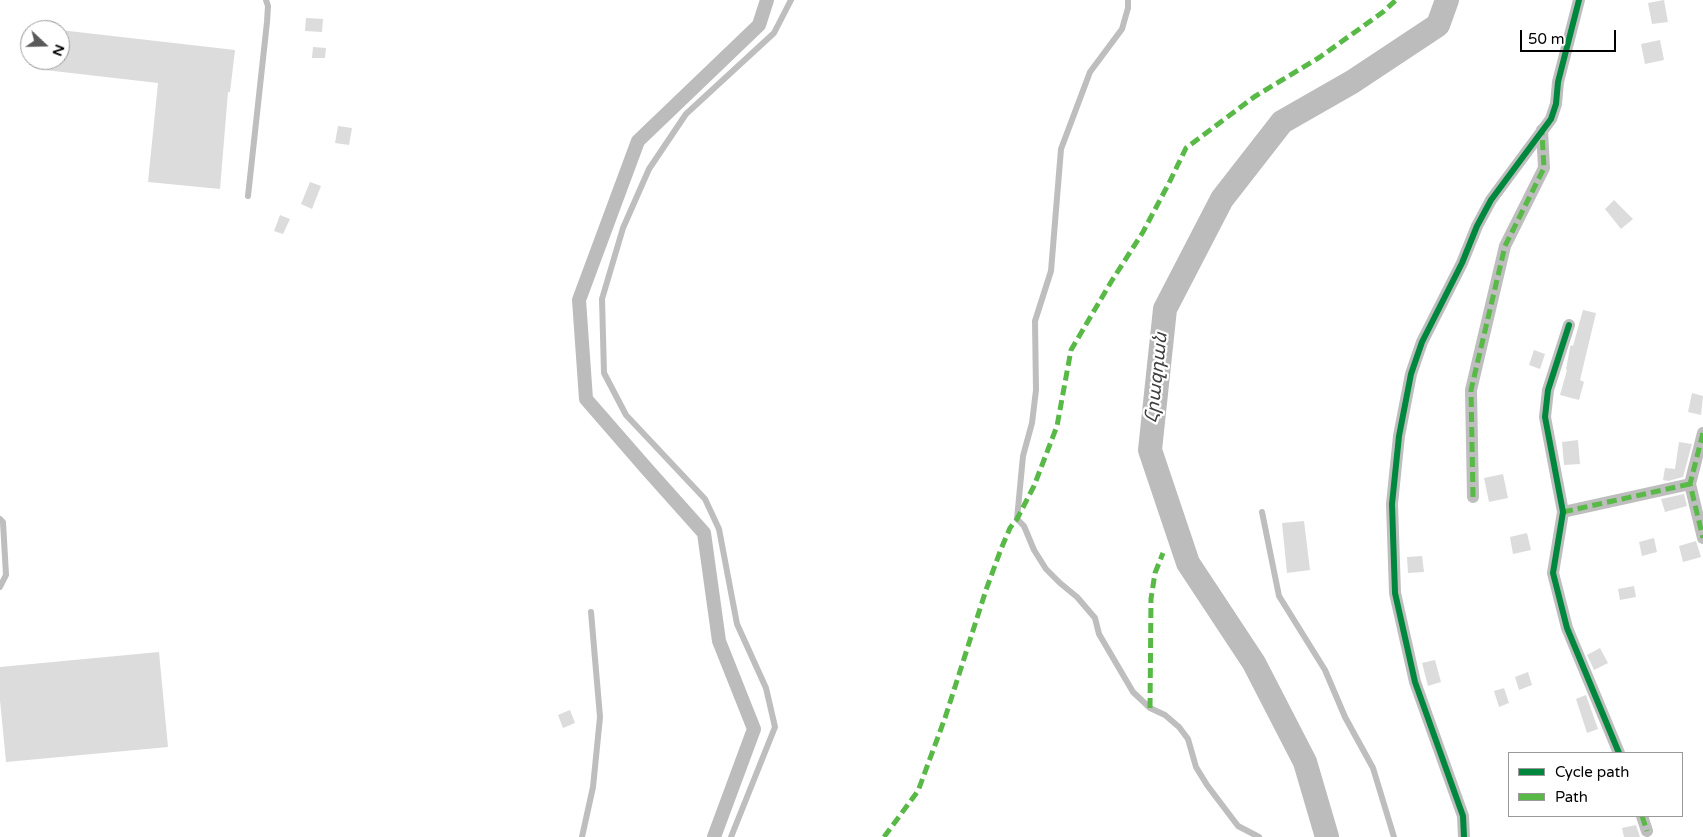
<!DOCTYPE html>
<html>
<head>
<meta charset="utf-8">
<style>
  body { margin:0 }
  #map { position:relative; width:1703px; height:837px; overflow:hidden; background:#fff; font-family:"Varela Round",sans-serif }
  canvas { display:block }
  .legend { position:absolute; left:1508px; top:752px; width:175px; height:65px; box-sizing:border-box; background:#fff; border:1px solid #999; margin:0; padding:6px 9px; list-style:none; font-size:15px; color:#000 }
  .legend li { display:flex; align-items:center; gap:10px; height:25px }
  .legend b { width:25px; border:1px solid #999 }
  .north { position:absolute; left:20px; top:20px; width:50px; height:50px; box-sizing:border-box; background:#fff; border:1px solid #999; border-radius:50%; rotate:111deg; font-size:14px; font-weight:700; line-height:20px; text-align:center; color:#000 }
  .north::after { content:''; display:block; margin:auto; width:18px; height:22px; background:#595959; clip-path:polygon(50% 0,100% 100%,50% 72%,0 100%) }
  .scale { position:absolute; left:1520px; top:30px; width:96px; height:22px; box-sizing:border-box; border:2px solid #000; border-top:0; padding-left:6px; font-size:15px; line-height:18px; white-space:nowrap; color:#000; -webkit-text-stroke:4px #fff; paint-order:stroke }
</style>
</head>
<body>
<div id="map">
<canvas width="1703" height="837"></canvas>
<ul class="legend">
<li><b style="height:6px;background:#00873e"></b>Cycle path</li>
<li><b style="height:6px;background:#58b947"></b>Path</li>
</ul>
<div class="north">N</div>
<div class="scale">50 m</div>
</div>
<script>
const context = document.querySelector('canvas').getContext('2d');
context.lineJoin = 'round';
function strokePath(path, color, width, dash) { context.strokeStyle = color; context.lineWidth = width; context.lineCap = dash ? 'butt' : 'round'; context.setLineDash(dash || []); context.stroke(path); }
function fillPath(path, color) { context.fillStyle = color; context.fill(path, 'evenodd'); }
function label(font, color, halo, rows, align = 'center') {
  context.font = font + ' "Varela Round","Noto Sans Armenian",sans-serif'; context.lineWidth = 4.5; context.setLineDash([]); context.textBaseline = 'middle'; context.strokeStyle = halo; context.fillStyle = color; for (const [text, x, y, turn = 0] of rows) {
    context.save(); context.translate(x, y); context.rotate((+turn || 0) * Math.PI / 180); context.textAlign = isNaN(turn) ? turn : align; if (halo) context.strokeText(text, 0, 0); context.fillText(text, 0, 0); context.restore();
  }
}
strokePath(new Path2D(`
  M714 837 754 729 719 641 704 533 646 468 586 399 579 300 638 141 759 25 767 0`), '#bcbcbc', 14);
strokePath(new Path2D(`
  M1327 837 1305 762 1254 663 1188 563 1150 450 1165 309 1222 199 1282 122 1352 82 1438 25 1447 0`), '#bcbcbc', 24);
fillPath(new Path2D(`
  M1664 0 1668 22 1652 24 1648 3Z
  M306 18 323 19 322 32 305 31Z
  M60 30 235 50 230 92H228L220 189 148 182 158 83 45 70 46 60H60Z
  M1660 40 1664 60 1645 64 1641 44Z
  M313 47 326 48 325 58H312Z
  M338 126 352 128 349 145 335 143Z
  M310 182 321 186 312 209 301 204Z
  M1614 200 1633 219 1621 229 1605 209Z
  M280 215 290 219 283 234 274 231Z
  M1583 310 1596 313 1580 380 1584 382 1579 400 1560 395 1567 370H1566L1570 347 1571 345 1573 346Z
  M1534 350 1545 354 1540 369 1529 365Z
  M1692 393 1703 396 1701 415 1688 412Z
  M1578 440 1580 464 1564 465 1562 442Z
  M1679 442 1692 444 1683 477 1668 481 1663 480 1665 468 1675 469Z
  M1503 474 1508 498 1489 502 1484 478Z
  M1684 494 1687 506 1665 512 1661 499Z
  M1304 521 1310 570 1287 573 1282 523Z
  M1527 533 1531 550 1513 554 1510 537Z
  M1654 538 1657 552 1642 556 1639 542Z
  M1696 541 1701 557 1683 562 1679 546Z
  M1422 556 1424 572 1408 573 1407 557Z
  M1634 586 1636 597 1620 600 1618 589Z
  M1600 648 1608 663 1594 670 1587 655Z
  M159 652 168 747 6 762 0 700V667Z
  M1435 660 1441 682 1428 686 1422 663Z
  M1528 672 1532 685 1519 690 1515 677Z
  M1504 688 1509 703 1499 707 1494 691Z
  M1586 695 1598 729 1587 733 1576 699Z
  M570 710 575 723 563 728 558 715Z
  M1636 825 1640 837H1624L1622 828Z`), '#dcdcdc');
strokePath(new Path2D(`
  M1128 0V8L1122 29 1090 72 1061 149 1051 271 1035 321 1036 390 1032 423 1023 456 1017 519 1024 526 1034 550 1046 569 1060 583 1077 597 1095 618 1099 634 1133 692 1150 708 1165 715 1179 727 1188 739 1196 767 1207 785 1238 826 1259 837
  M248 196 267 22 268 6 266 0
  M1262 512 1279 596 1325 670 1345 717 1373 768 1394 837
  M0 519 3 522 6 575 0 587
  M582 837 593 787 600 717 591 612
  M731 837 775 727 766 688 737 624 719 529 705 499 626 415 604 373 602 299 623 228 649 169 686 114 774 33 791 0`), '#bebebe', 6);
strokePath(new Path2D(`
  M1569 325 1548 390 1545 417 1563 512 1553 573 1567 628 1619 753
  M1703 433 1690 484 1703 538
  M1473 497 1471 390 1505 246 1544 168 1542 130
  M1563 512 1690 484
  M1642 816 1647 831
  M1464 837 1463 816 1415 682 1395 593 1392 504 1399 436 1411 374 1422 342 1462 263 1477 226 1491 200 1551 119 1556 104 1558 82 1579 0`), '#bebebe', 12);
strokePath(new Path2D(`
  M1703 433 1690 484 1703 538
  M1473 497 1471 390 1505 246 1544 168 1542 133
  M1563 512 1690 484
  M1150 708 1151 599 1155 573 1163 553
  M1642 816 1647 831
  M884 837 918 791 945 718 986 590 1001 549 1010 528 1017 519 1034 486 1057 426 1071 350 1111 282 1143 232 1169 183 1186 148 1254 97 1320 57 1383 12 1396 0`), '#58b947', 5, [10, 5]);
strokePath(new Path2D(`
  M1569 325 1548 390 1545 417 1563 512 1553 573 1567 628 1619 753
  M1464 837 1463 816 1415 682 1395 593 1392 504 1399 436 1411 374 1422 342 1462 263 1477 226 1491 200 1551 119 1556 104 1558 82 1579 0`), '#00873e', 6);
label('italic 19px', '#404040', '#fff', [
  ["Հրազդան",1157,378,-84]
]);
</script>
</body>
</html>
